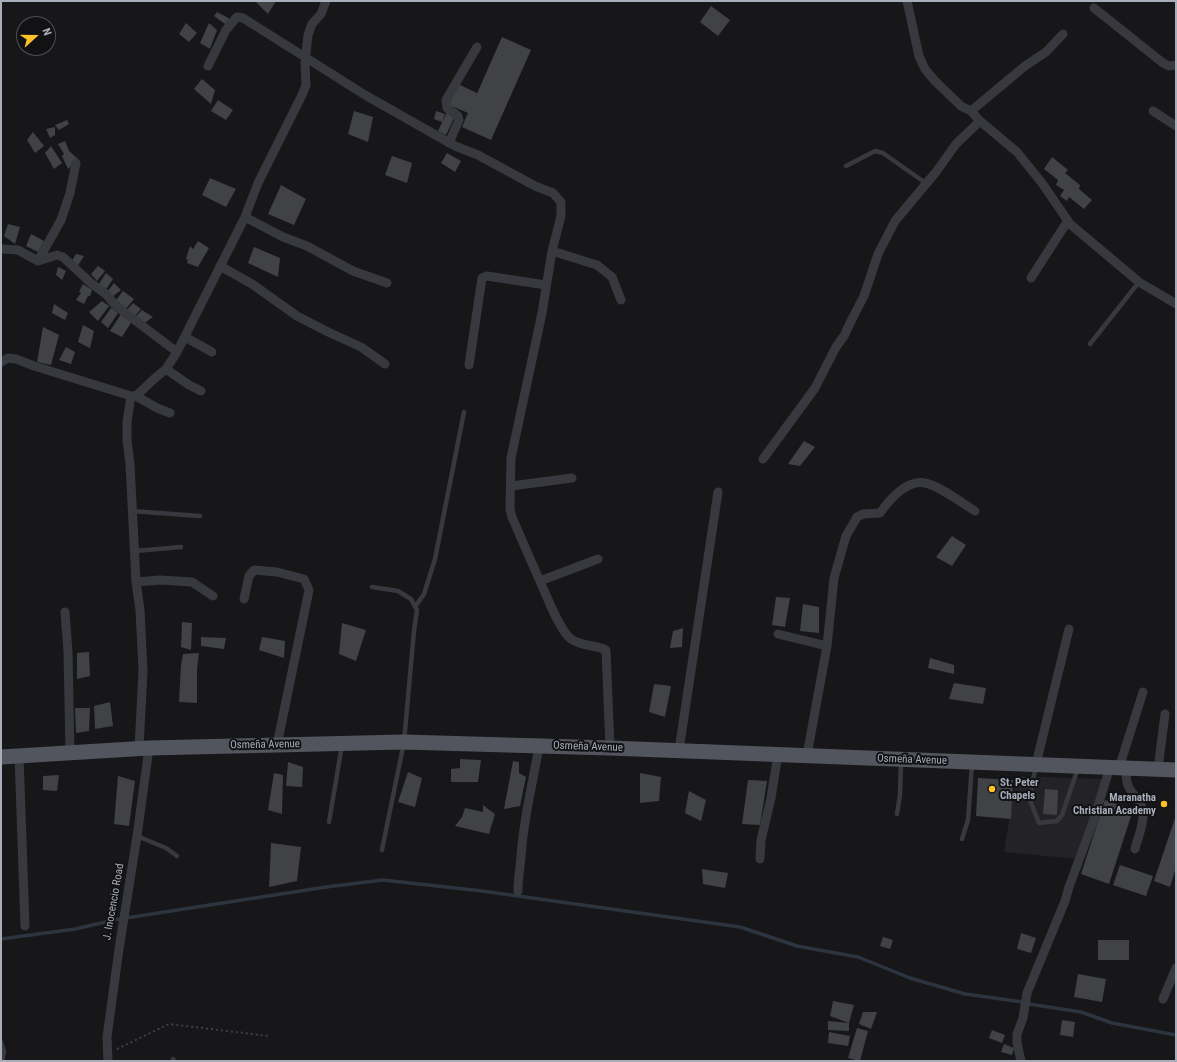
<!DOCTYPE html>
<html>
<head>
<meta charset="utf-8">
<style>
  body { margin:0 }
  #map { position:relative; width:1177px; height:1062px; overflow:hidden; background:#171719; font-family:"Roboto Condensed",sans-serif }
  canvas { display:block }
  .frame { position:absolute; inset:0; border:2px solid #a8adba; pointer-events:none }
  .north { position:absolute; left:16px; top:16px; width:40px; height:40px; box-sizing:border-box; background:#121214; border:1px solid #4e5056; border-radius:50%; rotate:69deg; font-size:11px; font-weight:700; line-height:16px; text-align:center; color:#a8adba }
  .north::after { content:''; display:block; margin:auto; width:14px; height:18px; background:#ffc029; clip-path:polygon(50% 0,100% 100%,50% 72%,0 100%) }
</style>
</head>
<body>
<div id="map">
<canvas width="1177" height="1062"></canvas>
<div class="frame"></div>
<div class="north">N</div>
</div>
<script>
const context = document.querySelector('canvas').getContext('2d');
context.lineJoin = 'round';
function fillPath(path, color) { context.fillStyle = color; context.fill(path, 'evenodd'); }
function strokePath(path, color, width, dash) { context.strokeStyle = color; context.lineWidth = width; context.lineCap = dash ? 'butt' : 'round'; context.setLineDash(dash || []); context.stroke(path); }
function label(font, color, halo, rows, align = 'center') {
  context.font = font + ' "Roboto Condensed",sans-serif'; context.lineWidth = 4; context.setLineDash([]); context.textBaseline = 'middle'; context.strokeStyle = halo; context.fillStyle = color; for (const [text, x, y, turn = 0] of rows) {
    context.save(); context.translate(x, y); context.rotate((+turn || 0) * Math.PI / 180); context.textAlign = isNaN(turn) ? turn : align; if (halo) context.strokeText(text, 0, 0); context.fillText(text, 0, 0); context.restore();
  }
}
fillPath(new Path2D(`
  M1016 776 1104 779 1077 859 1004 852Z`), '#232327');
strokePath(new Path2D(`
  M126 918 326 887 383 880 482 891 740 927 797 946 858 957 910 978 965 994 1023 1002
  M1 939 75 929 119 919
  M1029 1004 1081 1012 1112 1023 1176 1035`), '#2c353f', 3.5);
fillPath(new Path2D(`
  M255 1H276L268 14Z
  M711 6 730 20 718 36 700 22Z
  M217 12 230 19 225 24 214 16Z
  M186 23 197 33 189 42 179 34Z
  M209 23 217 30 210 49 200 43Z
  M502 37 531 50 491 140 462 127 468 113 449 105 458 84 477 93 475 98Z
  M202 79 215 90 211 104 194 89Z
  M218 100 233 110 226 120 211 111Z
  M354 111 373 117 368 142 348 134Z
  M436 111 445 114 442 122 434 119Z
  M447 112 455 116 446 135 438 131Z
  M67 120 69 124 59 130 55 125Z
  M55 127V135L50 138 46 129Z
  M33 132 44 146 35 153 27 140Z
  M65 141 69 151 78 159 68 169 62 156 64 154 58 144Z
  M51 146 62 163 54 169 45 153Z
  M447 153 461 161 455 172 441 163Z
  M392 156 412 163 407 183 385 175Z
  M1052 157 1068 170 1065 173 1080 185 1079 189 1092 200 1084 209 1069 197 1067 201 1060 196 1064 190 1056 185 1058 180 1044 169Z
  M210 178 236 189 226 207 202 195Z
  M281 185 306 199 294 225 268 214Z
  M8 224 20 227 15 244 4 236Z
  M31 234 44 241 38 252 26 246Z
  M198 241 209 248 198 267 187 263 188 260 186 259 190 246 193 249Z
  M254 247 280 258 278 277 248 263Z
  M76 254 84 256 77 267 71 262Z
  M98 266 105 271 97 281 91 274Z
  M58 267 66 271 62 280 56 275Z
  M106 273 113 279 105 291 99 284Z
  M114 283 121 290 112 297 107 292Z
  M83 284 92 290 90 296H88L84 304 76 300 81 293 79 292Z
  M123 291 134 299 126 309 116 300Z
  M102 301 109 306 98 321 89 312Z
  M133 303 141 309 134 317 127 310Z
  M54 304 68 313 65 320 52 313Z
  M111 308 118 313 108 328 101 322Z
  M142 310 153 317 143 324 135 317Z
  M121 314 132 321 122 337 110 331Z
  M83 325 94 331 90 348 78 342Z
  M43 327 59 335 51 365 37 362Z
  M66 347 75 352 71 364 59 360Z
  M804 441 815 447 800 466 788 464Z
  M952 536 966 545 952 566 936 557Z
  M776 597 790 598 785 627 772 625Z
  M803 604 819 607V633L800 631Z
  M182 622 192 623 191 650 181 647Z
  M342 623 366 630 356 661 339 654Z
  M683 628 682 647 670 648 673 631Z
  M201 637 226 638 224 649 201 646Z
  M262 637 285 641 284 658 259 650Z
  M89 652 90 676 77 679V653Z
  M199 653 197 669V703L179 702 181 665 183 654Z
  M930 658 954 665V674L928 668Z
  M954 683 986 688 983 704 949 699Z
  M654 684 671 686 665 717 649 712Z
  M110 702 113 726 95 729 94 706Z
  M75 708H90L89 731 76 733Z
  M460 759 481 760 478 782H451V769L460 768Z
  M513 761 519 762V773L526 777 520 806 504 809Z
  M288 762 303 767 302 787 286 786Z
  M408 772 422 778 415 807 398 802Z
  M274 773 283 775 282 814 268 810Z
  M640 773 661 777 659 801 640 803Z
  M59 775 57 791 43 790V776Z
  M118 776 135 781 129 826 114 824Z
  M978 778 1013 780 1011 819 976 816Z
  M748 780 767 781 760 825 742 824Z
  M1045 789 1058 790 1057 815 1043 814Z
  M689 791 706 800 701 821 685 813Z
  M1105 800 1133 810 1109 884 1081 874Z
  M483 805 495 814 489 834 455 826 462 817 465 808 483 812Z
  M1176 815V867L1170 887 1154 881Z
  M271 843 301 847 297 881 269 887Z
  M1120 865 1153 876 1146 896 1113 885Z
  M702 869 728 873 725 888 703 884Z
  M1021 933 1036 938 1031 953 1017 949Z
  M883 937 893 940 890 949 880 946Z
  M1098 940H1129V960H1098Z
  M1078 974 1106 979 1102 1002 1074 997Z
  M833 1001 854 1005 849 1023 830 1016Z
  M863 1012H877L871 1029 859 1024Z
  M1062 1020 1075 1022 1073 1037 1060 1035Z
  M828 1021 849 1023V1031L828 1030Z
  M857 1028 868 1031 860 1061 848 1058Z
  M992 1030 1005 1035 1002 1043 989 1038Z
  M829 1032 850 1036 848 1046 828 1043Z
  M1004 1044 1014 1048 1012 1055 1001 1052Z`), '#414246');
strokePath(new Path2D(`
  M117 1049 169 1024 269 1036`), '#3e4046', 2, [2, 3]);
strokePath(new Path2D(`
  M846 166 875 151 883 153 927 184
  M1090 344 1139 282
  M132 511 200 516
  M135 551 181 547
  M372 587 398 591 411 599 417 610 414 631 404 742 382 850
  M415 607 424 594 435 559 464 412
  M1036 766 1029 798 1039 823 1057 821 1062 815 1078 768
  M897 814 900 795 901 761
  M329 822 342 745
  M137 836 166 848 177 856
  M962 839 968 820 972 764
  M1 1042 4 1052 2 1061
  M173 1059 174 1061`), '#38393f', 4.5);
strokePath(new Path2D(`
  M907 1 919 56 925 69 935 81 961 106 971 111 980 121 1017 152 1042 183 1070 224 1139 282 1176 304
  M1094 8 1163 63 1169 66 1176 65
  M208 66 226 30 237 17 243 18 365 95 455 146 478 155 535 186 553 193 561 202V216L552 251 542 313 511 458 510 509 512 517C521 538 530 559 539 579 546 594 559 630 571 639 581 646 595 645 606 650L610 748
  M971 111 1025 66 1046 52 1063 34
  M1153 111 1176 126
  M449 143 459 120 458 116 447 108 446 100 477 47
  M245 217 283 237 307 246 353 271 387 283
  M1 249 18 250 38 261 57 255 63 257 92 284 106 294 116 306 177 352
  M552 251 597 265 612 277 621 300
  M38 261 61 220 70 193 76 163
  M220 266 252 284 297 316 328 332 361 347 385 364
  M1031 278 1067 222
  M185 337 212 352
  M1 362 8 358 16 359 34 366 131 396
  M469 365 482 278 487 276 546 285
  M166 369 189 385 201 391
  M136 396 157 408 170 413
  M763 459 815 388 836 347 844 336 852 319 864 296 878 254 895 221 936 172 956 144 980 121
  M511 486 572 478
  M540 581 598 559
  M136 582 160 580 192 582 213 596
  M244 599 249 576 254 570 277 572 304 579 309 590 277 745
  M65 612 68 652 70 753
  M778 634 827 646
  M139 748 143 671 140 610 136 582 130 464 127 440V422L131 396H136L154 379 166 369 177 352 245 217 258 183 302 95 306 85 305 63 308 35 312 24 321 14 326 1
  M679 750 718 492
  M807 755 827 646 834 578 846 536 857 517 863 514 880 513C889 500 907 479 925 483 940 486 962 503 975 511
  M19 756 25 926
  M1036 764 1069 629
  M1119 768 1143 692
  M1127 768C1125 780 1127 787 1135 796 1138 800 1140 802 1142 807 1146 819 1138 837 1135 849
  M1158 769 1165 714
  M760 859 761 840 771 798 778 754
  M518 891C518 879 520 869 521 857 523 820 533 783 539 746
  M1163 999 1176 968
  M108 1061 107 1037 119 949 137 836 149 748
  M1021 1061 1017 1043V1034L1023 1018 1027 993 1065 901 1069 887 1093 822 1110 767`), '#38393f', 9);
strokePath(new Path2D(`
  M1 757 149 748 404 742 610 748 1176 770`), '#53555e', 15);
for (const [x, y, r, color] of [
  [992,789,4,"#ffc029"],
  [1164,804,4,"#ffc029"]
]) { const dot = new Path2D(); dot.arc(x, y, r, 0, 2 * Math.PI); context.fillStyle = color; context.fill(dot); strokePath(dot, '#121214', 1.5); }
label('11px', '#a8adba', '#121214', [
  ["Osmeña Avenue",265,745,-1],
  ["Osmeña Avenue",588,747,2],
  ["Osmeña Avenue",912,760,2],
  ["J. Inocencio Road",114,902,-80]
]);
label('bold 11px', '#a8adba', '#121214', [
  ["St. Peter",1000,783],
  ["Chapels",1000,796],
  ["Maranatha",1156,798,"right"],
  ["Christian Academy",1156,811,"right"]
], 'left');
</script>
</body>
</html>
